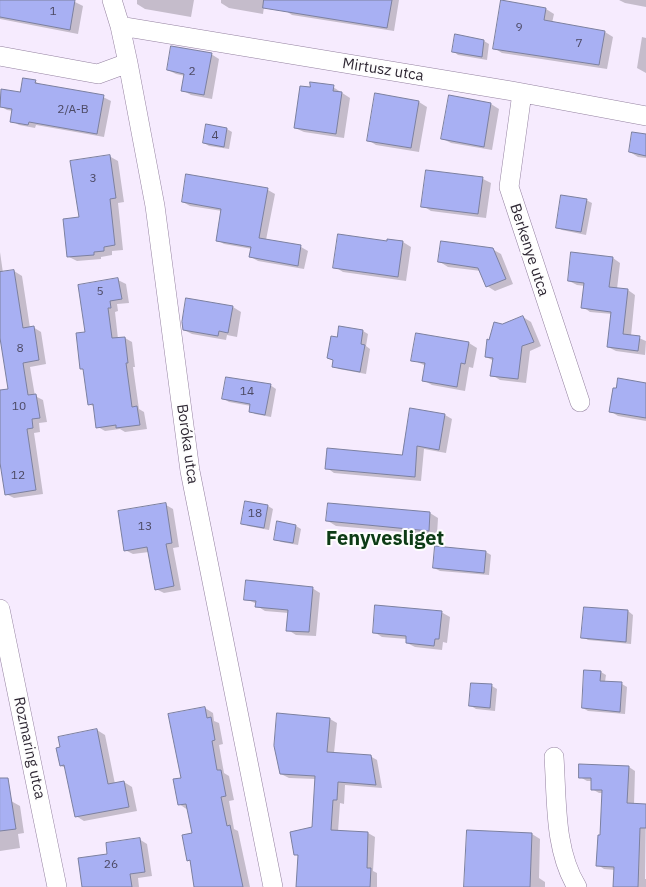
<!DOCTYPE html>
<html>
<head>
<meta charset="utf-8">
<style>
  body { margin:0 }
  canvas { display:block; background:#f6ebfe }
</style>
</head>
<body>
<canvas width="646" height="887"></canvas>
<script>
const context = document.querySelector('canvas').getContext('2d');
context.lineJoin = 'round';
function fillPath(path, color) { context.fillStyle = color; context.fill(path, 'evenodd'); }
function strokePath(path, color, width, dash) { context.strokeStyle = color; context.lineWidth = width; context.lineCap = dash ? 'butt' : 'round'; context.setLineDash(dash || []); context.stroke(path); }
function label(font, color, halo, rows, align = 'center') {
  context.font = font + ' "IBM Plex Sans",sans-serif'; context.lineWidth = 4; context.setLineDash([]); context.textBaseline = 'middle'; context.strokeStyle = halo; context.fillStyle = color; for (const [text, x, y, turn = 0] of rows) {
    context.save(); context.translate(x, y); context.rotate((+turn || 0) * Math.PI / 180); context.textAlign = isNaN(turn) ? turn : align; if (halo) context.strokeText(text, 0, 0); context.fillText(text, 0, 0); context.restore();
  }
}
fillPath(new Path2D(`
  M0 0H66L75 2 83 6 78 34 0 19Z
  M137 0H194L191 17 145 9 137 4Z
  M221 0H265L263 14 229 8 221 3Z
  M287 0H399L394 31 292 15 286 11Z
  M619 0H646V7L625 3Z
  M546 9 554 14 552 23 605 32 613 37 607 69 502 53 494 48Z
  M456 36 484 41 489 44 487 60 458 55 453 51Z
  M642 37 646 38V73L637 68Z
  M211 54 219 59 212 99 191 95 182 90 185 76 176 74 168 70Z
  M24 79 36 82 43 86 103 97 111 101 104 137 36 125 35 128 19 125 12 121 13 111 7 110 0 106 2 90 21 94Z
  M333 87 350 98 344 138 304 132 295 128Z
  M450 97 491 104 499 109 492 150 451 143 443 139Z
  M419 102 427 107 419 152 376 145 368 140Z
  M227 129 232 132 229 149 209 146 204 143Z
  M646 136V158L638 157 630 152Z
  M109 156 118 161 124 202 118 203 123 250 112 251V255L101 257V259L77 261 69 257 80 218Z
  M483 179 491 183 486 218 431 211 423 206Z
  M268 190 275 194 266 240 301 247 308 251 304 269 258 261 251 257 252 249 224 244 217 240 222 211 190 206 183 202Z
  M586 200 592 203 586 235 562 230 557 227Z
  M388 240 403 242 411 247 406 281 343 272 335 267 388 242Z
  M492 249 501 254 513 284 495 291 487 286 481 271 448 267 440 262Z
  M0 252 3 273 14 271 22 276 30 328 33 327 41 332 46 364 30 367 35 396 43 400 47 422 39 423 40 432 34 433 43 494 14 498 6 494 0 455V391L10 390 0 330Z
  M613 258 620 263 617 289 628 290 635 295 631 336 639 338 646 341 645 355 616 351 608 347 612 314 590 312 583 307 585 286 577 285 569 281Z
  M118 280 126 284 129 303 117 304 118 311 115 312 118 339 125 338 132 342 135 367H133L139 409 144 412 147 429 125 432 120 429 105 431 98 427 95 407 89 404 84 370 81 368 86 333Z
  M233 307 241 312 237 337 227 335 226 340 192 334 184 330Z
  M523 317 531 322 541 346 530 351 526 383 500 380 492 375 494 361 486 357 490 341 502 326Z
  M363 331 368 334 366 346 370 349 366 374 339 369 333 366 334 361 328 358 338 339Z
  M469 343 477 348 473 368 469 367 465 391 432 385 423 380 426 366 413 360Z
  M270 385 276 389 271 417 255 414 250 411 251 406 229 402 224 399Z
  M646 385V421L618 416 610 411Z
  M445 415 452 419 446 453 424 449 421 481 334 473 327 468 403 456Z
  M166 505 173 509 179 547 173 548 181 590 164 593 156 589 149 552 133 554 125 550Z
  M268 506 273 509 269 530 248 526 243 523Z
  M430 513 438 518 437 535 336 526 328 521Z
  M296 526 301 529 298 545 281 542 276 539Z
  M486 552 491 555 489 575 440 571 434 568Z
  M312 588 320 593 316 636 296 635 288 630 289 613 265 611 257 606V604L246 599Z
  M585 608 628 611 633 615 631 644 588 640 583 637Z
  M441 612 450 617 447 643 443 642 442 650 415 647 407 643V639L382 637 374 632Z
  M601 672 606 675 605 682 622 684 627 687 625 714 588 711 583 708Z
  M492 686 497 689 495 711 476 709 471 706Z
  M205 708 213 713 214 721 219 723 223 744 219 745 224 773 229 776 234 800 229 801 234 829 238 831 250 887H195L191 862 188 860 193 834 188 810 179 804 183 779Z
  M278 714 330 719 337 723 334 753 370 756 377 760 382 788 345 785 344 804 340 803 338 832 368 833 375 837 373 871 377 873V887H298L299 856 295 854 313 828 316 779 289 778 281 774Z
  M97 730 105 735 115 784 124 782 132 787 137 811 84 821 76 816 66 768 61 766Z
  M629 767 635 771 634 805H646L645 879H646V887H614L615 870 604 869 598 865 601 836 603 793H599L592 789V781H587L580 777Z
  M11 801 20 806 24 833 18 834 20 848 0 851V803Z
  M468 831 532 834 540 839 539 878 545 882V887H465Z
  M139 839 147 844 152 876 138 878 139 887H92L109 855Z`), '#0003');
const building = new Path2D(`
  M0 0H75L70 30 0 17Z
  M264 0H392L387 28 263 8Z
  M501 0 546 8 544 20 605 31 599 65 493 49Z
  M455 34 484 40 482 57 452 52Z
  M171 46 212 53 204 95 181 91 184 74 167 70Z
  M23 78 36 80 35 83 104 95 97 134 29 122 28 125 10 122 12 109 0 107 1 89 20 92Z
  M310 82 334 85 333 91 342 92 336 134 294 128 300 86 310 87Z
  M375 93 419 101 411 148 367 141Z
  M449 95 491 103 484 147 441 139Z
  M206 124 227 128 224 147 203 143Z
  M632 132 646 134V156L629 152Z
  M110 155 116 198 110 199 115 245 104 247V251L94 252V255L67 257 63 219 79 217 70 161Z
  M426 170 483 177 478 214 421 207Z
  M186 174 268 188 259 238 301 245 298 266 249 257 251 247 216 241 221 209 182 202Z
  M561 195 587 199 581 232 556 228Z
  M338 234 387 241V239L403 241 398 277 333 268Z
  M441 241 493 248 506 279 486 287 478 268 438 262Z
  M571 252 613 257 609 287 628 289 623 334 640 336 638 351 607 347 611 312 581 308 584 283 568 281Z
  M14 270 23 328 34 326 39 360 23 363 28 395 36 394 40 418 32 419 33 428 27 429 36 490 5 495 0 463V390L8 389 0 338V272Z
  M118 278 122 299 110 301 111 308H108L112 338 125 337 128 363H126L132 407 137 406 140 425 116 428V425L96 428 93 404 88 405 83 369H80L76 333 85 332 78 285Z
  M186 298 233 306 228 333 219 331 218 336 183 330 182 322Z
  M523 316 534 342 522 346 518 379 490 376 493 358 485 357 487 339 489 340 494 322 502 324Z
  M339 326 363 330 361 344 365 345 360 372 332 367 333 360 327 358 331 336 337 337Z
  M416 333 469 342 465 364 461 363 457 387 422 381 425 363 411 361Z
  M226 377 271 384 265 415 249 412 250 404 222 399Z
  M618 378 646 383V418L609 412 613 388H616Z
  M410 408 445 414 439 450 417 446 415 477 325 469 327 448 402 455Z
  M245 501 268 505 264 528 241 524Z
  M166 503 172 543 166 544 174 586 155 590 147 547 124 551 118 511Z
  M328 503 430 512 429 531 326 521Z
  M277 521 296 525 293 543 274 540Z
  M435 546 486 551 484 573 433 568Z
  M246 580 313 587 309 632 286 631 288 610 255 607 256 601 244 600Z
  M375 605 442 611 439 639H435L434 646 406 643V636L373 633Z
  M584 607 628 610 626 642 581 638Z
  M584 670 601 671 600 681 622 682 620 712 582 708Z
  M471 683 492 684 490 708 469 706Z
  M205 707 207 718 211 717 215 740 212 741 217 770H221L226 796 221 797 227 826 230 825 243 887H194L190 860 187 861 182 835 192 833 186 804 178 805 173 779 181 778 168 714Z
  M277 713 330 718 327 752 371 755 376 785 338 782 337 800H333L331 830 368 832 367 868H371L370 887H296L298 855H294L290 832 312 827 315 776 280 774 274 746Z
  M97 729 108 784 124 781 129 807 75 817 64 765 60 766 56 748 60 747 58 737Z
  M579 764 629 766 627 803 646 804V828H640L638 887H613L614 867 596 866 598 835H600L602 790H591V778H579Z
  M0 778H8L16 829 0 831Z
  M467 830 532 833 530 887H464Z
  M140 838 145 872 130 874 132 887H82L78 858 107 854 106 843Z`);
fillPath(building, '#a8b0f3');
strokePath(building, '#7c809f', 1);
const minor = new Path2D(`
  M112 0 120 26 128 63 155 206 190 471 273 887
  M120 26 512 91 646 116
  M0 56 98 74 128 63
  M522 93 509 187 580 402
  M0 609 57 887
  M554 757C557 800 554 850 577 887`);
strokePath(minor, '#9482a0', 20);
strokePath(minor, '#fff', 19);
label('12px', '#4d4a64', null, [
  ["1",53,12],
  ["9",519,28],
  ["7",579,44],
  ["2",192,72],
  ["2/A-B",73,110],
  ["4",215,136],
  ["3",93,179],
  ["5",100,292],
  ["8",20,349],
  ["14",247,392],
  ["10",19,407],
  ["12",18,476],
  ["18",255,514],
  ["13",145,527],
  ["26",111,865]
]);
label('15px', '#2f2834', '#fdfdfd', [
  ["Mirtusz utca",383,70,9],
  ["Berkenye utca",529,250,72],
  ["Boróka utca",187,444,82],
  ["Rozmaring utca",29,748,78]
]);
label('bold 20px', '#0d3b16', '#fdfdfd', [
  ["Fenyvesliget",385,539]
]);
</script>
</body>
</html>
